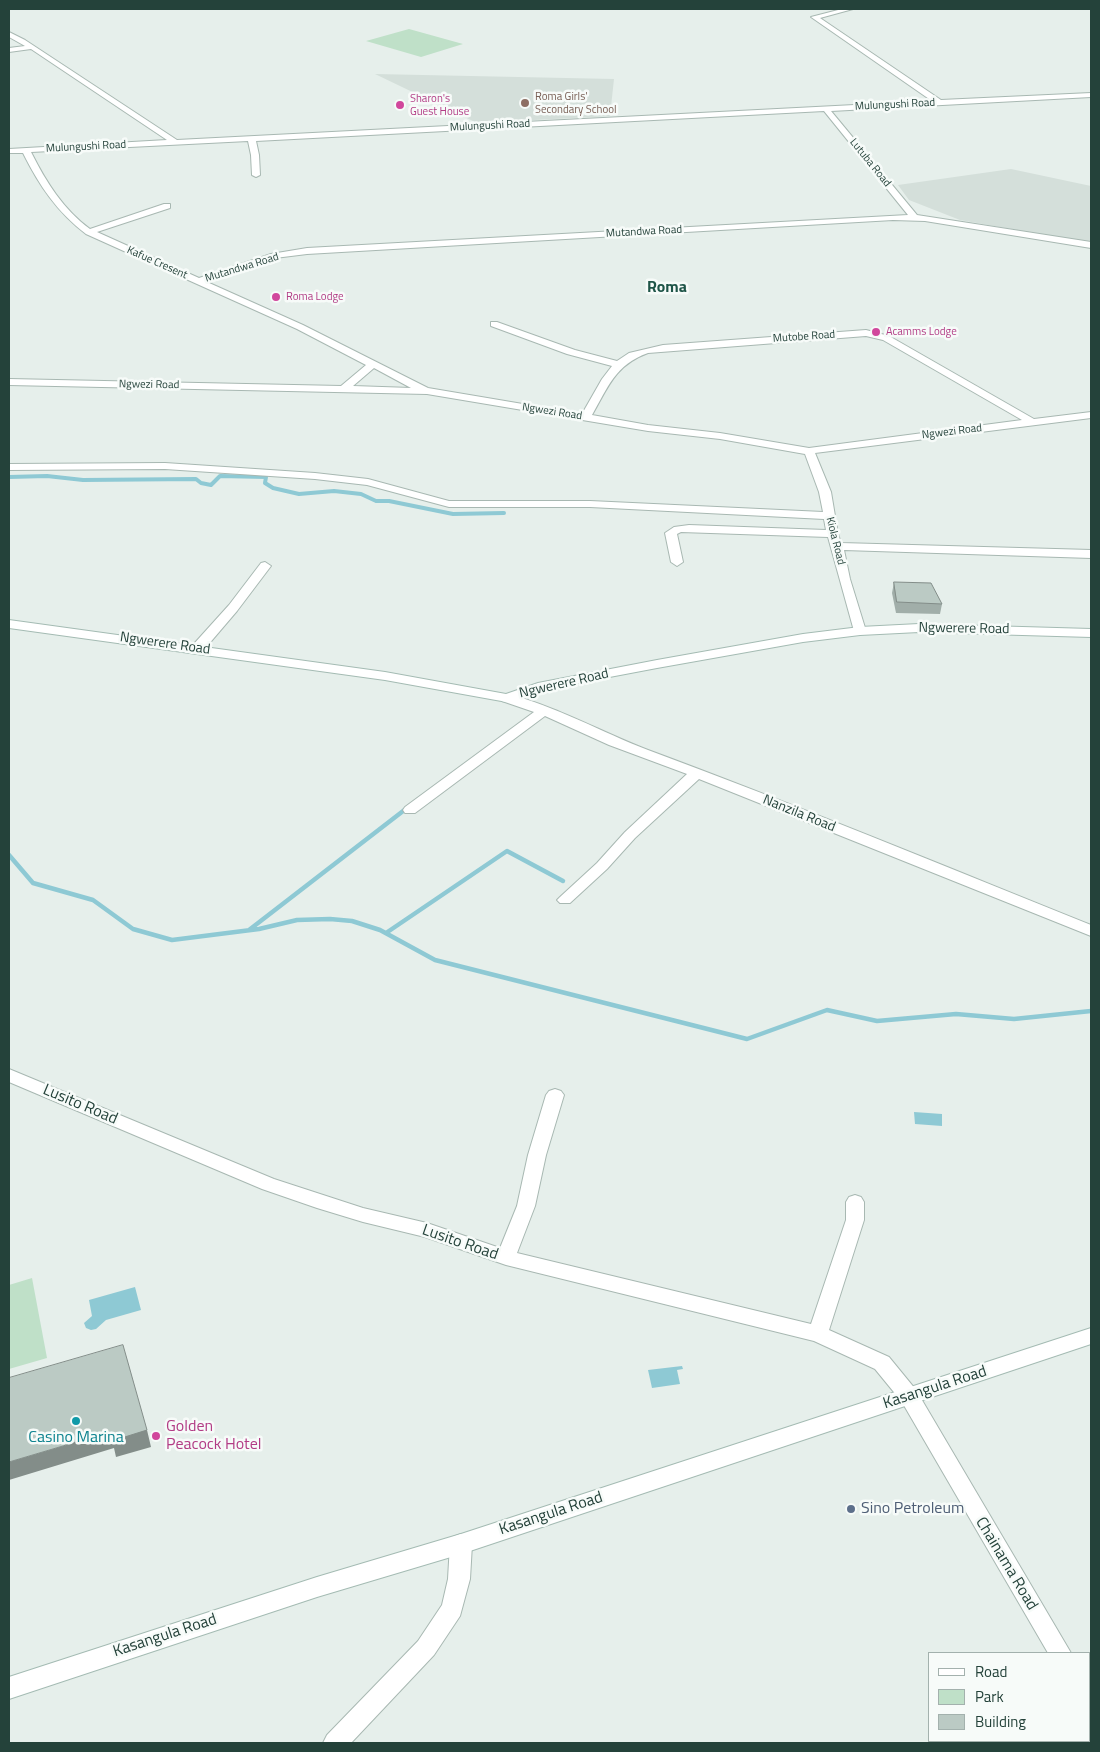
<!DOCTYPE html>
<html>
<head>
<meta charset="utf-8">
<style>
  body { margin:0 }
  #map { position:relative; width:1100px; height:1752px; overflow:hidden; background:#e6efeb; font-family:"Titillium Web",sans-serif }
  canvas { display:block }
  .frame { position:absolute; inset:0; border:10px solid #24423a; pointer-events:none }
  .legend { position:absolute; left:928px; top:1652px; width:162px; height:90px; box-sizing:border-box; background:#f7fbf9; border:1px solid #a3b1ad; margin:0; padding:6px 9px; list-style:none; font-size:15px; color:#24423a }
  .legend li { display:flex; align-items:center; gap:10px; height:25px }
  .legend b { width:25px; border:1px solid #a3b1ad }
</style>
</head>
<body>
<div id="map">
<canvas width="1100" height="1752"></canvas>
<div class="frame"></div>
<ul class="legend">
<li><b style="height:6px;background:#fff"></b>Road</li>
<li><b style="height:14px;background:#bfe0c8"></b>Park</li>
<li><b style="height:14px;background:#bbcac4"></b>Building</li>
</ul>
</div>
<script>
const context = document.querySelector('canvas').getContext('2d');
context.lineJoin = 'round';
function fillPath(path, color) { context.fillStyle = color; context.fill(path, 'evenodd'); }
function strokePath(path, color, width, dash) { context.strokeStyle = color; context.lineWidth = width; context.lineCap = dash ? 'butt' : 'round'; context.setLineDash(dash || []); context.stroke(path); }
function label(font, color, halo, rows, align = 'center') {
  context.font = font + ' "Titillium Web",sans-serif'; context.lineWidth = 5; context.setLineDash([]); context.textBaseline = 'middle'; context.strokeStyle = halo; context.fillStyle = color; for (const [text, x, y, turn = 0] of rows) {
    context.save(); context.translate(x, y); context.rotate((+turn || 0) * Math.PI / 180); context.textAlign = isNaN(turn) ? turn : align; if (halo) context.strokeText(text, 0, 0); context.fillText(text, 0, 0); context.restore();
  }
}
fillPath(new Path2D(`
  M375 74 614 79 610 116 477 123Z
  M1011 169 1091 186V243L960 220 909 200 898 185Z`), '#d4dfda');
fillPath(new Path2D(`
  M409 29 463 44 421 57 366 41Z
  M32 1278 47 1358 9 1369V1285Z`), '#bfe0c8');
fillPath(new Path2D(`
  M914 1112 942 1114V1126L915 1124Z
  M135 1287 141 1310 106 1320 96 1329 91 1330 86 1328 84 1323 92 1316 89 1300Z
  M682 1366 683 1369 677 1370 680 1384 652 1388 648 1370Z`), '#8ec9d4');
strokePath(new Path2D(`
  M9 477 47 476 83 480 196 479 201 483 211 485 220 476 266 477 265 483 273 488 299 494 334 491 361 494 376 501H389L453 514 504 513`), '#8ec9d4', 4);
strokePath(new Path2D(`
  M9 855 33 883 93 900 133 929 172 940 259 929 297 920 330 919 352 921 380 930 435 960 747 1039 827 1010 877 1021 956 1014 1014 1019 1091 1011
  M249 930 407 808
  M386 933 507 851 563 881`), '#8ec9d4', 4.5);
const street = new Path2D(`
  M842 9H853L820 18 941 100 1091 93V97L831 111 917 215 1091 242V248L925 221 893 220 307 254 275 258 207 282 303 325 428 388 582 414 602 379 612 366 567 354 491 326V322H497L575 350 617 361 629 353 663 345 866 330 889 336 1034 419 1091 412V418L815 453 831 492 838 534 841 543 1091 550V558L844 550 850 579 866 631 860 635 854 631 828 537 681 532 677 534 683 562 677 566 671 562 665 533 674 527 689 525 826 530 824 519 590 507H449L367 485 315 479 165 469 9 470V464L165 463 315 473 368 479 449 501H590L823 512 819 492 805 454 720 439 648 431 427 394 9 385V379L341 386 366 365 297 329 86 234C57 212 39 185 23 153H9V149L167 140 31 49 9 52V48L25 46 9 37V32L25 40 177 140 932 101 811 17ZM824 111 908 215 307 248 271 254 199 278 97 232 170 208V204H164L90 229C63 209 46 182 31 152L248 141 251 155 252 175 256 177 260 175 259 155 256 141ZM866 336 883 340 1022 420 809 448 720 433 648 425 592 415C608 387 615 365 648 353ZM374 368 411 388 353 386Z
  M265 562 271 566 237 611 202 652H192L191 649 192 646 229 605 261 563Z
  M507 694C556 706 601 732 648 750 797 805 944 866 1091 925V936L699 779 635 838 607 869 570 903H560L557 900 560 897 597 863 625 832 687 774 609 745 545 716 415 813H405L403 810 405 807 534 712 502 701 500 698 502 695Z
  M9 1069 274 1179 363 1208 427 1223 500 1248 517 1206 528 1155 546 1095 549 1091 555 1089 561 1091 564 1095 546 1155 535 1206 517 1253 811 1324 846 1220V1202L849 1197 855 1195 861 1197 864 1202V1220L829 1330 889 1357 916 1390 1071 1653H1048L902 1402 875 1369 814 1341 506 1265 425 1237 363 1222 317 1208 262 1189 9 1082Z
  M461 1534 469 1537 472 1544 470 1579 460 1616 434 1655 351 1743H323L327 1735 418 1641 442 1605 448 1579 450 1544 453 1537Z
  M1089 1691 1091 1692V1717L1089 1716Z`);
const secondary = new Path2D(`
  M9 620 385 672 506 694 538 683 657 660 803 634 860 627 919 624 1091 629V637L919 632 860 635 803 642 657 668 541 690 507 702 385 680 9 628Z
  M1091 1328V1344L461 1554 317 1597 9 1699V1677L317 1577 461 1534Z`);
strokePath(street, '#a8b8b2', 2);
strokePath(secondary, '#a4bbb3', 2);
fillPath(street, '#fff');
fillPath(secondary, '#fff');
fillPath(new Path2D(`
  M894 582 942 604 940 614 896 613 892 593Z`), '#a1aea9');
fillPath(new Path2D(`
  M147 1430 151 1447 116 1457 114 1448 9 1480V1462L110 1432Z`), '#838d89');
const building = new Path2D(`
  M894 582 931 583 942 604 897 602Z
  M123 1345 147 1430 112 1441 110 1432 9 1462V1378Z`);
fillPath(building, '#bbcac4');
strokePath(building, '#838d89', 1);
for (const [x, y, r, color] of [
  [525,103,5,"#8d6e63"],
  [400,105,5,"#d1479c"],
  [276,297,5,"#d1479c"],
  [876,332,5,"#d1479c"],
  [76,1421,5,"#0f9aa8"],
  [156,1436,5,"#d1479c"],
  [851,1509,5,"#5c6f8a"]
]) { const dot = new Path2D(); dot.arc(x, y, r, 0, 2 * Math.PI); context.fillStyle = color; context.fill(dot); strokePath(dot, '#f7fbf9', 2); }
label('11px', '#785e54', '#f7fbf9', [
  ["Roma Girls'",535,97],
  ["Secondary School",535,110]
], 'left');
label('11px', '#b23c85', '#f7fbf9', [
  ["Sharon's",410,99],
  ["Guest House",410,112],
  ["Roma Lodge",286,297],
  ["Acamms Lodge",886,332]
], 'left');
label('11px', '#24423a', '#f7fbf9', [
  ["Mulungushi Road",895,105,-3],
  ["Mulungushi Road",490,126,-3],
  ["Mulungushi Road",86,147,-3],
  ["Lutuba Road",870,163,51],
  ["Mutandwa Road",644,232,-3],
  ["Kafue Cresent",157,263,24],
  ["Mutandwa Road",242,268,-17],
  ["Mutobe Road",804,337,-4],
  ["Ngwezi Road",149,385,1],
  ["Ngwezi Road",552,412,9],
  ["Ngwezi Road",952,432,-7],
  ["Kiola Road",835,541,76]
]);
label('14px', '#24423a', '#f7fbf9', [
  ["Ngwerere Road",964,629,1],
  ["Ngwerere Road",165,644,8],
  ["Ngwerere Road",564,684,-13],
  ["Nanzila Road",799,814,22]
]);
label('bold 16px', '#1f5548', '#f7fbf9', [
  ["Roma",667,288]
]);
label('16px', '#24423a', '#f7fbf9', [
  ["Lusito Road",80,1105,23],
  ["Lusito Road",460,1243,19],
  ["Kasangula Road",935,1388,-18],
  ["Kasangula Road",551,1514,-18],
  ["Chainama Road",1006,1564,59],
  ["Kasangula Road",165,1636,-18]
]);
label('16px', '#b23c85', '#f7fbf9', [
  ["Golden",166,1427],
  ["Peacock Hotel",166,1445]
], 'left');
label('16px', '#0d838f', '#f7fbf9', [
  ["Casino Marina",76,1438]
]);
label('16px', '#4e5e75', '#f7fbf9', [
  ["Sino Petroleum",861,1509]
], 'left');
</script>
</body>
</html>
